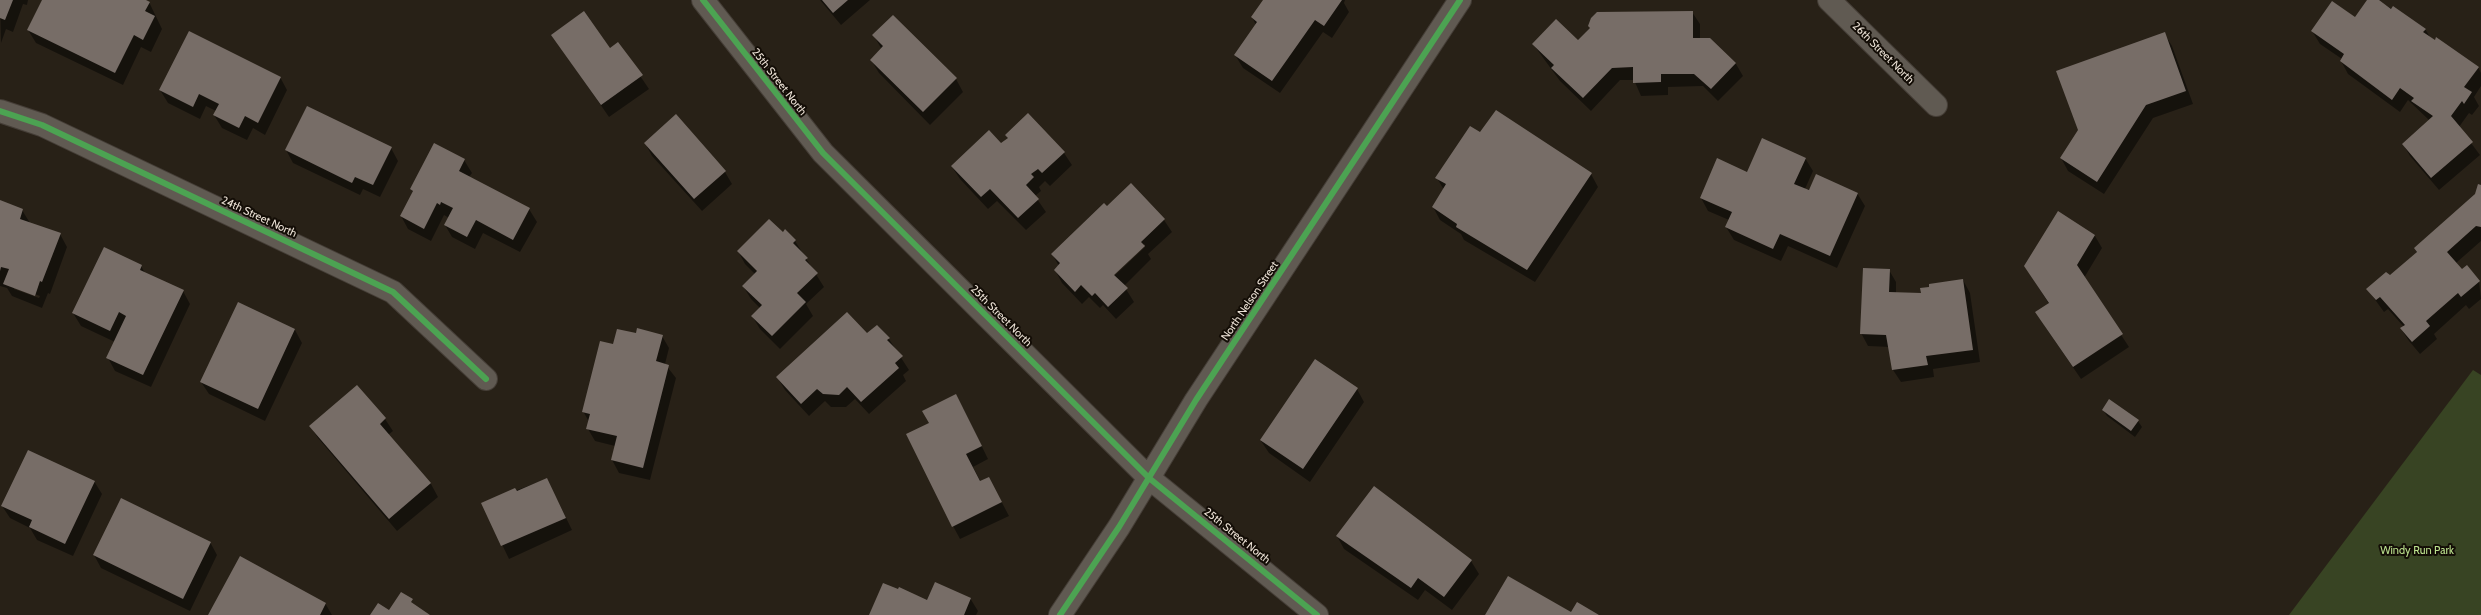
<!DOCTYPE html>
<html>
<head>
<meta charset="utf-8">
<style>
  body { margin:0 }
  canvas { display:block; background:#282117 }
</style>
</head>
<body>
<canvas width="2481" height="615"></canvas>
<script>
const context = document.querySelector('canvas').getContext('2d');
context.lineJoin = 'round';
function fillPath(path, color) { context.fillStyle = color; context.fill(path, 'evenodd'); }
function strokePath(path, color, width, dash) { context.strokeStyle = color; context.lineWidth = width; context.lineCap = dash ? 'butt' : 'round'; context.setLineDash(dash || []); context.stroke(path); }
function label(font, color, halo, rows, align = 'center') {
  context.font = font + ' Cabin,sans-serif'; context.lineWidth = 4; context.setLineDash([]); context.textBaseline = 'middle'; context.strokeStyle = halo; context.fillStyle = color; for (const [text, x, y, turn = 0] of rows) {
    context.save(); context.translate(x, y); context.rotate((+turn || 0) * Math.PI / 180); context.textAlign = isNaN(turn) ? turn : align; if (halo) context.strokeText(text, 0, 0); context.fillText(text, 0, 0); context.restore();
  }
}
fillPath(new Path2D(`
  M2473 370 2481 375V615H2289Z`), '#384423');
fillPath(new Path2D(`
  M0 0H28L27 5 23 4 13 32 6 29 1 43Z
  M43 0H144L149 2 162 29 151 52 141 47 123 85 36 43 28 30Z
  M820 0H870L841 25Z
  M1264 0H1345L1344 3 1349 12 1332 38 1323 32 1280 93 1243 68 1235 55 1256 25 1252 17Z
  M2368 0H2377L2425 29 2430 37 2478 67 2481 73V86L2474 97 2479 106 2472 115 2469 113 2459 127 2480 155 2439 190 2410 156 2403 144 2430 121 2408 100 2400 112 2348 74 2341 61 2342 59 2320 44 2312 31 2355 18Z
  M1692 12 1700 24V39H1709L1736 64 1743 76 1718 101 1703 86 1668 87V95L1641 96 1634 80H1620L1591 111 1560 81 1533 44 1578 42Z
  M893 16 956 79 963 92 930 125 879 73 871 60 881 48 874 36Z
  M2164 33 2172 46 2193 104 2153 118 2104 194 2068 171 2061 158Z
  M552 35 610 49 618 43 649 89 609 117Z
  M280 77 287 90 265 135 253 128 247 140 222 128 214 115 216 111 206 106 200 119 168 103 160 90Z
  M1028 115 1064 153 1072 165 1050 186 1045 181 1039 187 1041 191 1035 196 1046 212 1026 230 997 201 988 209 960 179 952 167 1001 145 1008 138 1006 135Z
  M1481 134 1591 174 1598 187 1535 282 1464 240 1461 234 1440 220 1433 207 1444 190 1437 178Z
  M645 143 725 172 732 184 702 211 652 156Z
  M391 148 398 161 380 197 363 189 360 195 293 163 286 150Z
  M1805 158 1813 171 1805 189 1857 193 1865 206 1837 268 1788 246 1781 261 1734 240 1726 227 1729 220 1708 211 1701 198 1748 173Z
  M464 160 472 173 469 177 529 209 537 222 520 252 483 233 475 249 452 237 445 225 449 218 444 215 431 241 408 229 401 216 413 192 411 189Z
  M2481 186V241L2456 263 2462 271 2466 267 2479 282 2481 299 2469 309 2466 305 2434 334 2437 339 2420 354 2409 341 2401 329 2404 327 2388 309 2384 312 2368 290 2390 276 2417 253 2415 249 2476 195Z
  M0 202 22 210 30 223 60 234 67 247 50 294 48 293 42 308 12 296 7 288 0 286ZM14 287 40 296 39 298 14 289Z
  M1107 207 1164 220 1172 232 1148 254 1151 259 1124 286 1134 302 1116 319 1103 305 1100 308 1089 297 1082 304 1062 283 1055 270 1059 266 1052 254ZM1145 244V247L1111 279 1110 278Z
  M785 231 795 241 824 287 806 304 813 316 780 349 760 329 752 316 760 308 751 299 743 286 755 274 745 264 738 251 783 234Z
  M2095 236 2102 248 2084 278 2129 347 2081 379 2044 325 2049 304 2025 266Z
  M141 266 145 273 183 291 190 304 151 387 115 371 108 358 115 342 81 326 73 313Z
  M1889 270 1896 282V293L1922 294 1963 280 1970 293 1980 362 1933 369 1934 377 1901 382 1893 370 1890 347 1868 346 1861 333Z
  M238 303 295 330 302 343 265 421 209 394 201 382Z
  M877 326 889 339 909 370 903 375 906 381 869 414 855 399 846 407H831L825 401 809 416 785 390 777 377 867 334Z
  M637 334 662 336 669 348 665 364 676 378 650 480 619 473 612 460 615 446 595 441 588 429 589 422 583 411 614 345Z
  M357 386 385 419 393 431 388 435 431 484 438 497 397 531 318 438 310 426Z
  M1357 389 1364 402 1310 482 1269 453 1261 441Z
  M2110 400 2138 421 2142 427 2135 437 2107 416 2103 410Z
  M963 408 988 459 973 467 981 482 989 478 1009 516 960 539 953 526Z
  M547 479 572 530 509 559 482 503Z
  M94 481 102 494 73 556 37 540 30 528 10 518 2 506Z
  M1374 488 1471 561 1479 574 1452 610 1425 590 1418 600 1344 549 1337 536Z
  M210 542 217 555 190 611 101 568 94 555Z
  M970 598 978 611 976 615H870L927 601Z
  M325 603 332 615H209Z`), '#0007');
fillPath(new Path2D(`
  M0 0H13L5 20 0 18Z
  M42 0H146L150 2 145 11 155 16 143 40 134 35 115 73 27 30Z
  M822 0H848L833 13Z
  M1263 0H1342L1324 26 1315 20 1272 81 1234 55 1257 22 1251 17Z
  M2367 0H2379L2391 9 2393 6 2426 29 2423 32 2435 40 2436 37 2479 67 2464 87 2472 92 2464 104 2462 101 2451 116 2473 142 2431 178 2402 144 2433 116 2411 101 2414 98 2400 88 2392 100 2340 61 2344 54 2311 31 2332 1 2355 17Z
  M584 11 610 48 618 42 643 75 601 105 551 35Z
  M1693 11V38H1710L1736 63 1711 89 1694 74H1661V82L1633 83V67L1612 68 1583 98 1551 68 1554 65 1532 44 1556 19 1578 40 1590 28 1588 26 1591 18 1597 12Z
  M893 15 957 78 923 112 870 60 883 46 872 35Z
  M189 31 281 77 258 123 245 116 239 128 213 115 219 104 199 94 193 107 159 90Z
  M2165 32 2186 91 2146 105 2097 182 2060 158 2078 130 2056 71Z
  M307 106 392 147 373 185 355 177 352 183 285 150Z
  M1496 110 1592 173 1527 270 1456 227 1457 224 1432 207 1446 184 1435 178 1470 126 1480 132Z
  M1028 113 1065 152 1042 173 1038 169 1031 174 1034 177 1026 185 1039 199 1018 218 990 189 981 197 951 166 989 130 1001 143 1008 138 1005 135Z
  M676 114 726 171 694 199 644 143Z
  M1762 138 1806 158 1794 184 1809 190 1816 174 1858 193 1830 256 1780 234 1773 249 1725 227 1732 212 1700 198 1717 158 1747 172Z
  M434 143 465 159 459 171 530 208 513 240 476 220 467 237 444 225 453 208 441 202 440 205 437 203 424 229 400 216 413 191 410 189Z
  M1131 183 1165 219 1141 242 1145 246 1114 275 1128 288 1108 307 1095 293 1092 296 1081 285 1075 292 1054 270 1060 263 1051 254 1104 203 1107 206Z
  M2478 184 2481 185V227L2476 226 2447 252 2462 269 2467 265 2480 281 2461 297 2458 293 2426 321 2430 326 2412 342 2400 328 2405 325 2380 297 2376 300 2366 289 2386 272 2390 275 2417 252 2414 248 2475 194Z
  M0 200 23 209 20 219 61 233 42 282 40 281 35 296 3 284 9 269 1 267 0 271Z
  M2058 211 2095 235 2077 265 2123 334 2073 367 2035 312 2049 303 2024 266Z
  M769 219 783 232 785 229 796 240 793 243 808 258 805 260 818 273 797 293 806 302 772 336 751 316 762 305 742 286 757 271 737 251Z
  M104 247 142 265 140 270 184 290 143 375 106 358 126 316 119 312 110 331 72 313Z
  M1863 268 1890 269 1889 292 1921 293 1920 288 1929 287V284L1963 279 1973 350 1926 356 1928 365 1892 370 1886 335 1860 334Z
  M238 302 295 329 258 409 200 382Z
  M847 312 867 333 877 325 890 338 887 340 903 356 895 363 899 368 861 402 847 387 839 395 823 394 817 389 801 404 776 377Z
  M637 328 663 335 656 361 669 365 643 468 611 460 617 436 586 429 590 414 582 412 600 341 613 344 617 329 636 333Z
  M1315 359 1358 388 1303 469 1260 440Z
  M357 385 386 418 380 424 431 483 389 519 309 426Z
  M956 394 982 446 966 454 980 481 989 477 1002 502 952 527 906 434 929 423 922 411Z
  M2109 399 2139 420 2131 431 2102 410Z
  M28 450 95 481 65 544 29 527 32 520 1 506Z
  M547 478 566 518 501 546 481 503 515 488 517 491Z
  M1374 486 1472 560 1444 597 1418 578 1411 588 1336 536Z
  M121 498 211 542 183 599 93 555Z
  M240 556 326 603 320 615H208Z
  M1508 576 1571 612 1577 602 1599 615H1485Z
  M935 582 971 598 964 615H869L883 583 898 589 899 587 927 600Z
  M401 592 413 599 411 602 430 615H370L378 603 389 610Z`), '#776d67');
const minor = new Path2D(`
  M703 0 823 153 1149 478 1317 615
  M1829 0 1936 105
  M0 111 42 125 393 292 486 379
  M1060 615 1119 527 1196 400 1460 0`);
strokePath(minor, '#453e37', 24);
strokePath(minor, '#605a52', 22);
strokePath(new Path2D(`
  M703 0 823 153 1149 478 1317 615
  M0 111 42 125 393 292 486 379
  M1060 615 1119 527 1196 400 1460 0`), '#4ca352', 6);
label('11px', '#ece2d6', '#130d06', [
  ["26th Street North",1883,53,45],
  ["25th Street North",779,82,52],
  ["24th Street North",259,217,25],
  ["North Nelson Street",1250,301,-56],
  ["25th Street North",1001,316,45],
  ["25th Street North",1237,536,39]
]);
label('11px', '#bce18e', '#130d06', [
  ["Windy Run Park",2417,551]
]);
</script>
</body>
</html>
